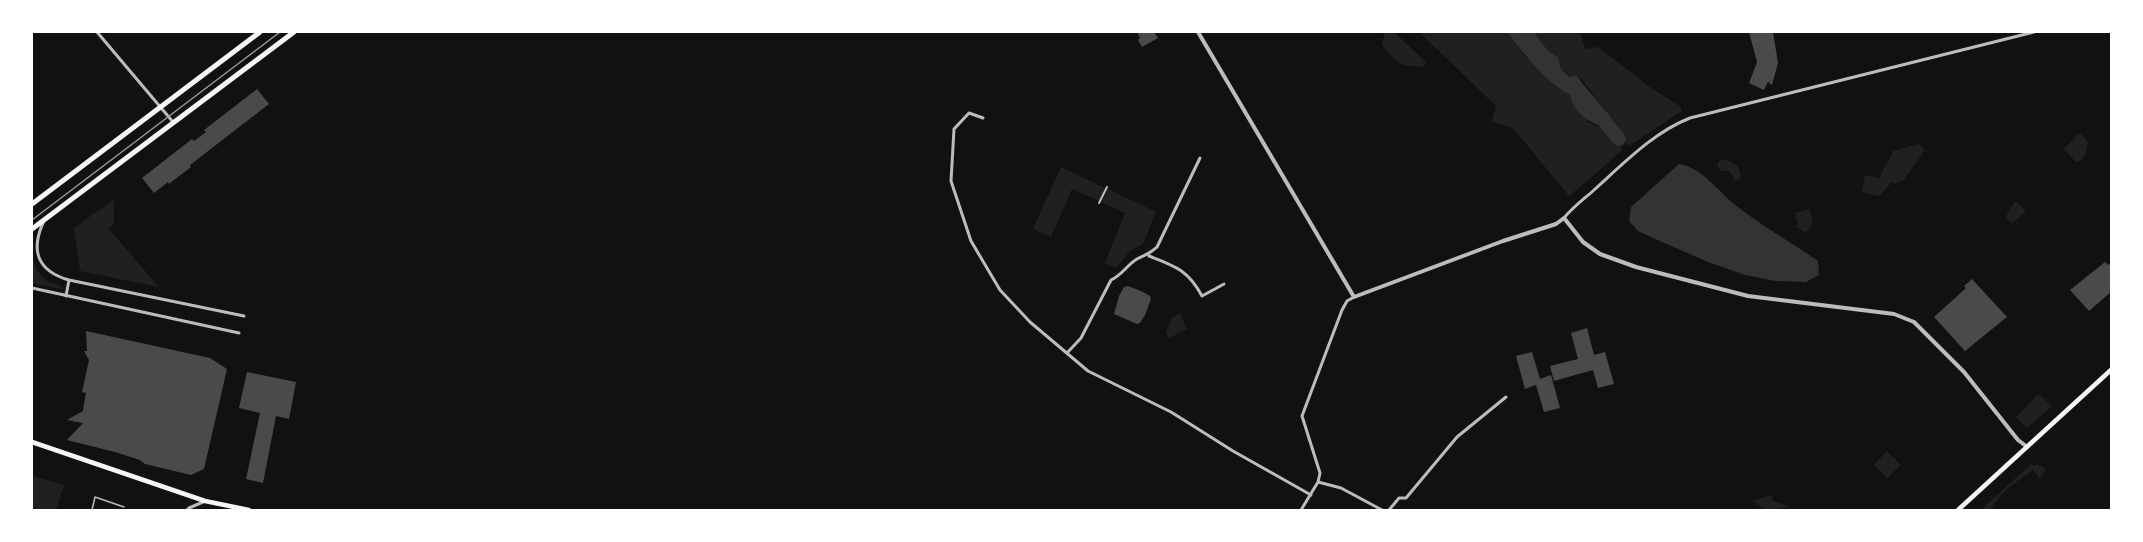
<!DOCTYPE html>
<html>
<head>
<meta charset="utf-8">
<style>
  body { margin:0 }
  #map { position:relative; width:2143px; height:542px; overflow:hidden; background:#111; font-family:"DejaVu Sans",sans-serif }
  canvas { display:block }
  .frame { position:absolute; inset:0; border:33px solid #fff; pointer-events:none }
</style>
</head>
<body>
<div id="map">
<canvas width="2143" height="542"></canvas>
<div class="frame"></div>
</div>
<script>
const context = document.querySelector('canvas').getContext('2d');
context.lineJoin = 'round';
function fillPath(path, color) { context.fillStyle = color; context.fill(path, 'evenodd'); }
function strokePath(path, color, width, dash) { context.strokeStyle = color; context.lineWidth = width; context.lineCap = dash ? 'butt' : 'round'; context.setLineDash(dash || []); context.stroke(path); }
fillPath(new Path2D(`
  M1385 32H1394L1426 62 1424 66C1403 69 1394 61 1382 44Z
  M1419 32H1507L1524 55 1545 76 1559 89 1571 95 1588 122 1608 131 1623 150 1569 196 1513 128 1492 122 1496 106Z
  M1534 32H1580L1585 49 1598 47 1651 88 1680 106 1682 111 1629 146 1613 128 1611 117 1578 75 1569 77 1561 69 1558 57 1549 52Z
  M2081 134 2088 142C2087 151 2086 160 2076 162L2064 149 2077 135Z
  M1919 144 1925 150 1904 180 1894 184 1892 182 1879 196 1862 192 1865 175 1880 178C1883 165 1890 162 1893 151Z
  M1727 160 1738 166 1741 177 1739 180H1735L1729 171H1721L1717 165 1720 160Z
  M1061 167 1105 188 1099 201 1072 189 1051 237 1033 229Z
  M1108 189 1156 212 1143 244 1130 251 1116 268 1105 263 1125 213 1101 202Z
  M114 199V224L109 229 159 287 80 271 74 228Z
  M2015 201 2026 211 2013 223 2005 218Z
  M1810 209 1813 223 1806 233 1796 227 1798 224 1795 213Z
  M32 250C33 263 39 278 52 283 58 285 61 284 64 290L32 283Z
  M1180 313 1187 329 1169 338 1166 332 1172 318Z
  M2038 394 2052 406 2027 428 2016 417Z
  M1887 451 1901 465 1887 478 1874 465Z
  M2031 464 2035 466 2037 464 2046 469 2040 479 2033 470C2019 480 1997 494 1991 510H1983V508Z
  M32 476 64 485 56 510H32Z
  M1767 496H1773L1772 500 1790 507 1767 510 1752 501Z`), '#202020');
fillPath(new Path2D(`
  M1507 32H1534L1549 52 1558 57 1561 69 1569 77 1577 75 1582 83 1611 117V129C1592 124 1575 116 1570 95 1544 81 1525 55 1507 32Z
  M1679 164C1701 167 1718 191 1734 204 1760 225 1791 242 1818 261L1819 275 1806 282 1776 281 1745 275 1708 262 1660 241 1638 231 1629 221 1631 207Z`), '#333');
strokePath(new Path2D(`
  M1599 115 1619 139`), '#333', 14);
fillPath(new Path2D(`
  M1137 32H1154L1158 38 1142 47 1138 40 1140 38Z
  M1749 32H1773L1778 63 1772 85 1768 82 1764 90 1749 83 1757 62Z
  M257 89 269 104 190 165 191 167 174 180 169 184 168 182 154 193 142 178 192 139 194 141 206 132 204 130Z
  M2105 262 2108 265 2112 262V291L2089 311 2070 290Z
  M1972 279 2007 317 1965 351 1934 317 1966 288 1964 286Z
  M1128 286 1141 291 1150 296 1151 299 1145 315 1140 323 1137 324 1114 314 1119 296 1124 287Z
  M1587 328 1594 355 1605 352 1614 384 1598 388 1593 370 1554 381 1550 366 1578 359 1571 333Z
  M86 331 210 358 227 369 204 469 191 475 145 464 140 460 115 452 67 440 83 423 67 420 83 411 84 404 86 393 82 392 89 360 84 351H87Z
  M1532 352 1540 379 1551 375 1560 408 1544 412 1536 385 1525 389 1516 356Z
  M247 372 296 382 289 419 276 416 263 483 246 479 260 413 239 408Z`), '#4a4a4a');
strokePath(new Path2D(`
  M92 510 95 497 124 507`), '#bcbcbc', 1.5);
strokePath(new Path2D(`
  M1099 203 1107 187`), '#bcbcbc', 2);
strokePath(new Path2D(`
  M97 32 173 122
  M983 118 969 113 954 129 951 181 971 241 1000 290 1030 322 1088 371 1171 412 1233 451 1311 495
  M1564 218C1573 207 1584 199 1594 190 1624 163 1654 132 1690 118L2034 32
  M44 221C30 250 37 271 69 280L244 316
  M1149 256C1175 266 1188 270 1202 296L1224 284
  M32 288 239 333
  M66 296 69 280
  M1067 353 1081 338 1111 280C1122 275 1127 265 1137 259 1146 254 1150 254 1157 247L1200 158
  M1318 482 1341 488 1382 510
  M187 510 189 508 203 502
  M1301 510 1318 482 1320 473 1302 416 1342 310 1347 301 1354 297
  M1389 510 1399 498H1406L1457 437 1506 397`), '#bcbcbc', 3);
strokePath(new Path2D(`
  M1198 32 1354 297 1503 241 1556 224 1564 218 1583 242 1600 254 1636 267 1748 296 1894 314 1914 322 1964 372 2018 440 2026 446`), '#bcbcbc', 4);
strokePath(new Path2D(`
  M32 442 205 501 249 510
  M1958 510 2112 369`), '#f5f5f5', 4.5);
strokePath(new Path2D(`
  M32 204 260 32
  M32 229 294 32`), '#f5f5f5', 5);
strokePath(new Path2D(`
  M32 220 280 32`), '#9a9a9a', 1.5);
</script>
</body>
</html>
